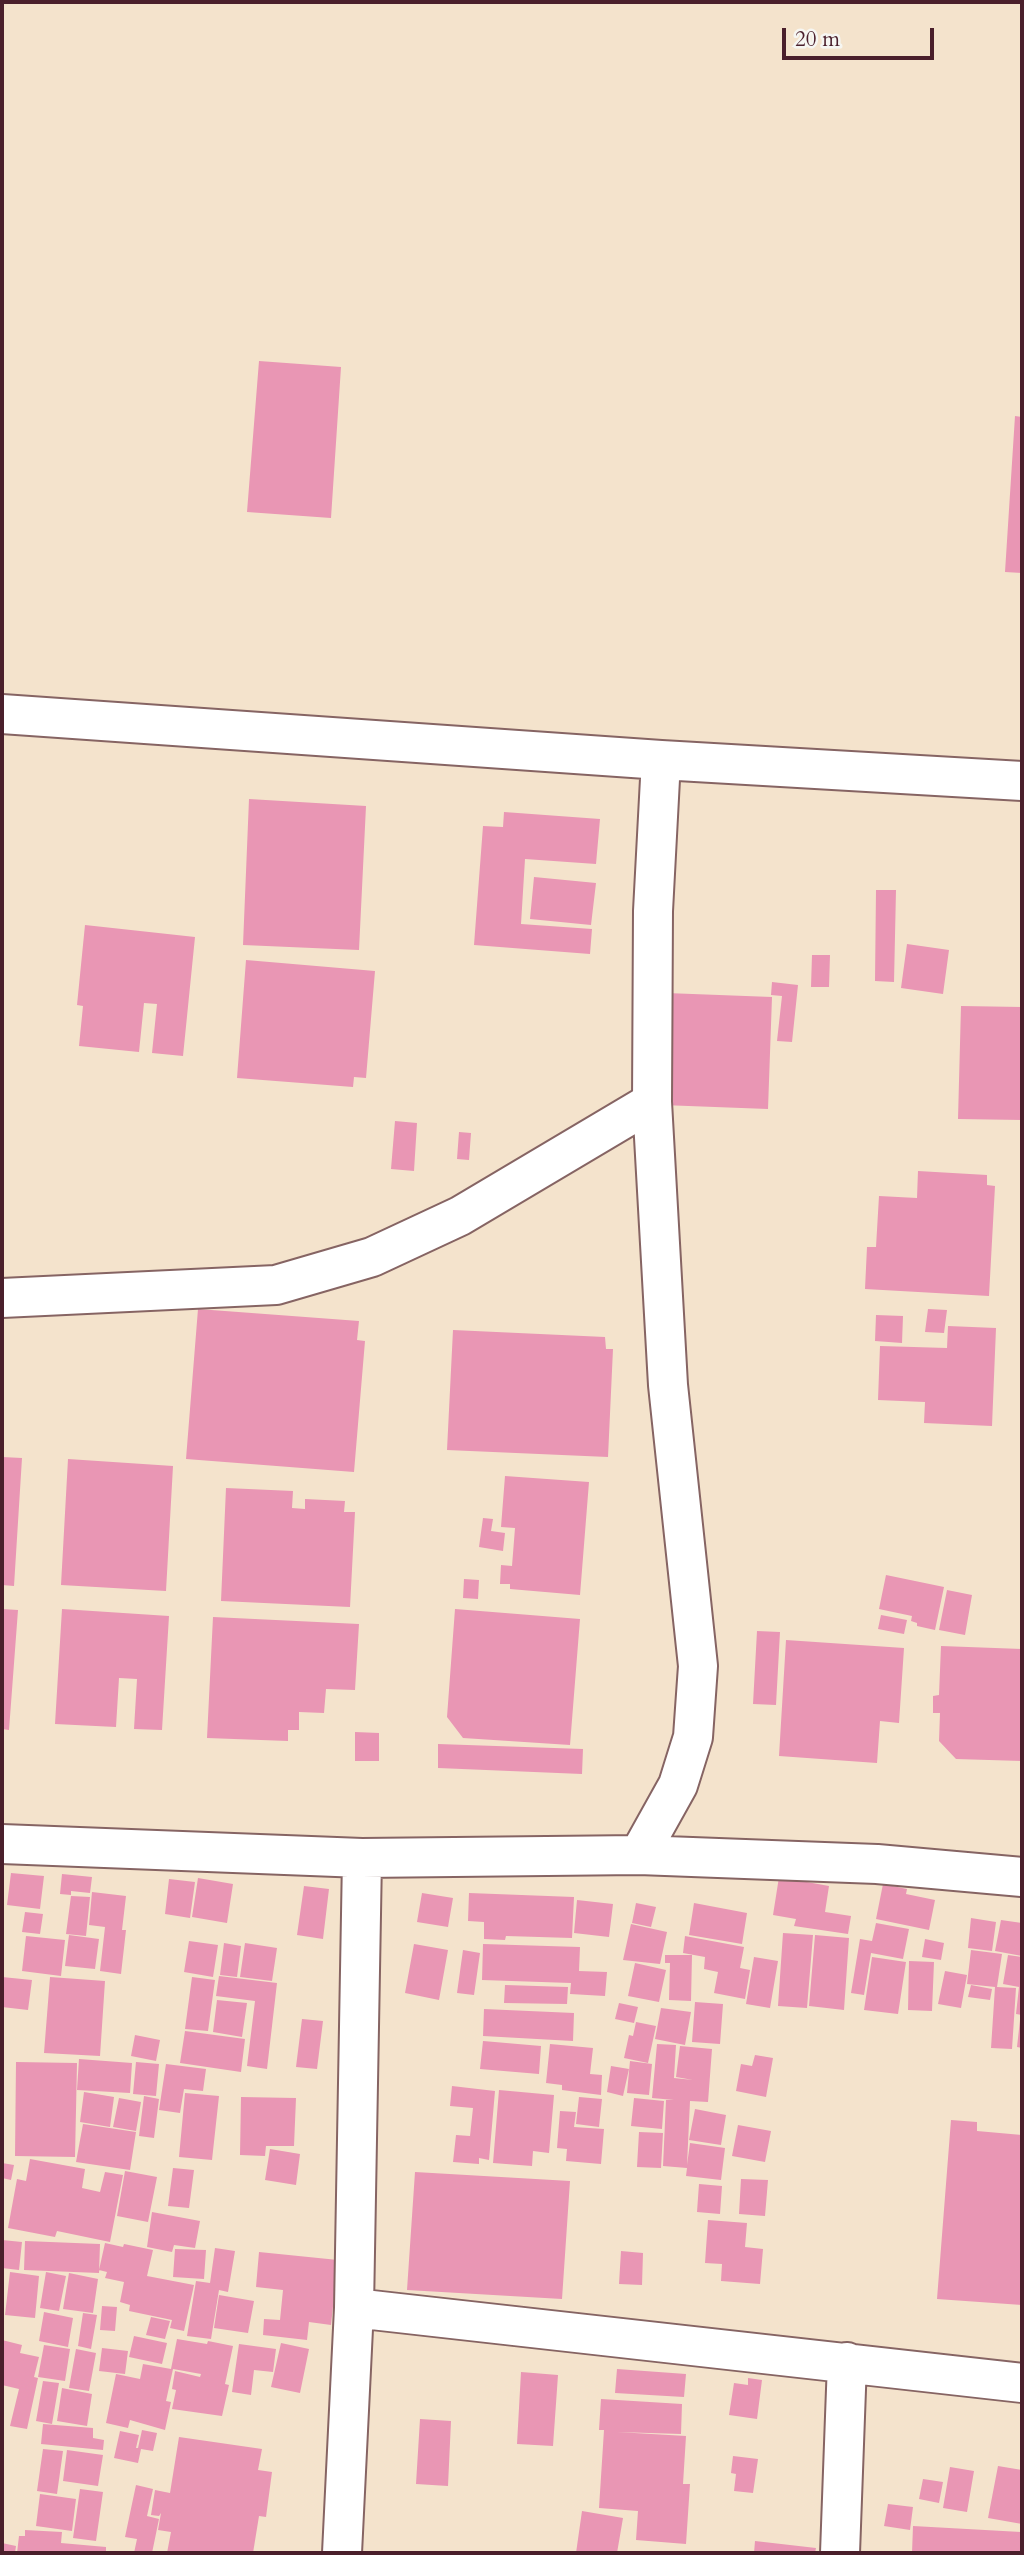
<!DOCTYPE html>
<html>
<head>
<meta charset="utf-8">
<style>
  body { margin:0 }
  #map { position:relative; width:1024px; height:2555px; overflow:hidden; background:#f4e3cc; font-family:Cardo,serif }
  canvas { display:block }
  .frame { position:absolute; inset:0; border:4px solid #4a1f2b; pointer-events:none }
  .scale { position:absolute; left:782px; top:28px; width:152px; height:32px; box-sizing:border-box; border:4px solid #4a1f2b; border-top:0; padding-left:9px; font-size:21px; line-height:24px; white-space:nowrap; color:#4a1f2b; -webkit-text-stroke:5px #f6f6f2; paint-order:stroke }
</style>
</head>
<body>
<div id="map">
<canvas width="1024" height="2555"></canvas>
<div class="frame"></div>
<div class="scale">20 m</div>
</div>
<script>
const context = document.querySelector('canvas').getContext('2d');
context.lineJoin = 'round';
function fillPath(path, color) { context.fillStyle = color; context.fill(path, 'evenodd'); }
function strokePath(path, color, width, dash) { context.strokeStyle = color; context.lineWidth = width; context.lineCap = dash ? 'butt' : 'round'; context.setLineDash(dash || []); context.stroke(path); }
fillPath(new Path2D(`
  M259 361 341 367 331 518 247 512Z
  M1015 416 1022 417V573L1005 572Z
  M249 799 366 806 359 950 243 945Z
  M504 812 600 819 596 864 525 859 521 924 592 929 590 954 474 945 483 826 503 827Z
  M534 877 596 883 591 925 530 919Z
  M876 890H896L894 982 875 981Z
  M85 925 195 937 183 1056 152 1053 157 1004 144 1003 139 1052 79 1046 83 1006 77 1005Z
  M907 944 949 950 943 994 901 988Z
  M812 955H830L829 987H811Z
  M246 960 375 971 366 1078 354 1077 353 1087 237 1078Z
  M772 982 798 985 792 1042 777 1041 782 996 771 995Z
  M666 993 772 997 768 1109 662 1105Z
  M961 1006 1022 1007V1120L958 1119Z
  M395 1121 417 1123 414 1171 391 1169Z
  M459 1132 471 1133 469 1160 457 1159Z
  M918 1171 987 1175V1185L995 1186 989 1296 865 1289 867 1247H876L879 1196 917 1198Z
  M198 1309 359 1321 357 1340 365 1341 354 1472 186 1459Z
  M928 1309 947 1310 944 1333 925 1332Z
  M876 1315 903 1316 902 1343 875 1341Z
  M948 1326 996 1328 992 1426 924 1423 925 1402 878 1400 880 1346 947 1348Z
  M453 1330 605 1337 606 1349H613L608 1457 447 1450Z
  M2 1457 22 1458 14 1586 2 1585Z
  M68 1459 173 1466 166 1591 61 1585Z
  M505 1476 589 1482 580 1595 510 1589V1584H500L501 1565 512 1566 515 1528 501 1527Z
  M226 1488 293 1491 292 1508 305 1509V1499L345 1501 344 1512H355L350 1607 221 1601Z
  M483 1518 493 1519 491 1531 505 1533 503 1551 479 1547Z
  M886 1575 944 1587 935 1630 917 1626V1623L911 1621 912 1616 879 1609Z
  M464 1579 479 1580 478 1599 463 1598Z
  M947 1590 972 1595 965 1635 939 1630Z
  M2 1609 18 1610 9 1730 2 1729Z
  M62 1609 169 1616 162 1730 134 1729 137 1679 119 1678 116 1727 55 1724Z
  M455 1609 580 1619 570 1745 463 1738 447 1717Z
  M881 1615 907 1620 904 1634 878 1629Z
  M213 1617 359 1624 355 1690 326 1689 324 1713 299 1712V1730H288V1741L207 1738Z
  M757 1631 780 1632 776 1705 753 1704Z
  M786 1640 904 1648 899 1723 880 1721 877 1763 779 1756Z
  M941 1646 1022 1649V1761L956 1759 939 1741 940 1713H933V1696L939 1695Z
  M355 1732 379 1733V1761H355Z
  M438 1744 583 1749 582 1774 438 1768Z
  M11 1873 44 1876 40 1909 7 1905Z
  M62 1874 92 1877 90 1893 71 1891V1895L60 1894Z
  M779 1877 829 1886 825 1912 851 1916 848 1934 794 1926 796 1919 773 1915Z
  M198 1878 233 1884 227 1923 192 1917Z
  M169 1879 195 1882 190 1918 165 1914Z
  M883 1884 907 1889 906 1894 935 1900 929 1930 876 1919Z
  M304 1886 329 1889 323 1939 297 1935Z
  M92 1892 126 1896 122 1930H126L121 1974 100 1971 105 1927 89 1925Z
  M422 1893 453 1898 448 1927 417 1922Z
  M469 1893 574 1897 572 1938 506 1936 505 1940 484 1939V1922L468 1921Z
  M71 1896 90 1897 86 1936 66 1934Z
  M577 1900 613 1904 609 1937 574 1933Z
  M636 1903 656 1907 651 1927 632 1923Z
  M694 1903 747 1913 742 1944 689 1935Z
  M25 1912 43 1914 40 1934 22 1932Z
  M971 1918 996 1922 992 1951 968 1948Z
  M1001 1920 1022 1923V1956L995 1951Z
  M876 1923 909 1929 903 1959 871 1953 864 1995 851 1993 860 1939 872 1941Z
  M631 1924 667 1932 660 1964 623 1960Z
  M783 1933 813 1935 807 2008 778 2006Z
  M69 1935 99 1939 95 1969 65 1966Z
  M815 1935 849 1938 844 2010 809 2006Z
  M26 1936 65 1940 61 1976 22 1971Z
  M685 1936 744 1947 740 1968 750 1970 745 1999 714 1993 718 1972 704 1969 705 1957 683 1953Z
  M925 1939 944 1943 941 1960 922 1957Z
  M189 1941 218 1945 213 1977 184 1972Z
  M224 1943 241 1946 237 1977 220 1975Z
  M245 1943 277 1948 272 1981 240 1977Z
  M414 1944 448 1950 439 2000 405 1993Z
  M483 1944 580 1947 579 1971 607 1972 605 1996 570 1994 571 1983 482 1980Z
  M463 1950 480 1953 474 1995 457 1993Z
  M971 1950 1002 1954 997 1987 1016 1988 1012 2049 991 2048 995 1987 967 1984Z
  M665 1955H692L691 2001 669 2000 670 1963H665Z
  M1008 1955 1022 1957V2015L1016 2014 1019 1987 1003 1984Z
  M754 1957 778 1961 770 2008 746 2004Z
  M872 1957 906 1962 898 2014 864 2010Z
  M909 1961 934 1962 932 2011 908 2010Z
  M635 1963 666 1970 659 2002 628 1996Z
  M945 1971 967 1975 961 2008 938 2004Z
  M219 1976 277 1983 267 2069 247 2066 255 2001 216 1996Z
  M2 1977 32 1980 28 2010 2 2007Z
  M50 1977 105 1981 100 2056 44 2053Z
  M192 1977 215 1980 208 2031 185 2029Z
  M505 1985 568 1987 567 2004 504 2003Z
  M971 1985 992 1989 990 2000 968 1997Z
  M217 2000 247 2003 242 2037 213 2032Z
  M695 2002 723 2004 720 2044 692 2042Z
  M619 2003 638 2007 634 2023 615 2019Z
  M661 2008 691 2012 685 2045 655 2039Z
  M484 2009 574 2013 573 2041 483 2036Z
  M302 2019 323 2021 317 2069 296 2067Z
  M1020 2020H1022V2048L1017 2047Z
  M636 2022 656 2026 648 2063 624 2058 629 2035 633 2036Z
  M185 2031 245 2039 241 2072 180 2063Z
  M135 2035 160 2040 156 2061 131 2056Z
  M483 2041 541 2046 539 2074 480 2069Z
  M550 2044 593 2048 590 2074 602 2075 601 2095 562 2090V2085L546 2083Z
  M657 2044 676 2045 674 2078 693 2080 676 2077 680 2046 712 2049 708 2102 690 2101 687 2165 690 2143 725 2148 721 2180 686 2176 687 2168 663 2166 666 2100H674L652 2098Z
  M755 2055 773 2058 766 2097 736 2091 741 2064 752 2066Z
  M79 2059 132 2063 130 2093 77 2090Z
  M630 2061 652 2064 649 2095 627 2093Z
  M16 2062 77 2063 75 2157 15 2156Z
  M136 2062 159 2064 156 2096 133 2094Z
  M166 2064 206 2069 203 2091 184 2089 180 2113 159 2110Z
  M611 2066 629 2069 623 2096 607 2092Z
  M452 2086 495 2091 489 2160 479 2158V2164L453 2162 456 2135 470 2136 473 2108 450 2106Z
  M499 2090 554 2095 549 2153 533 2151 532 2166 493 2163Z
  M84 2092 114 2097 110 2127 80 2122Z
  M185 2093 219 2096 212 2160 179 2157Z
  M144 2096 159 2099 154 2138 139 2136Z
  M241 2097 296 2098 294 2146H266L265 2156 240 2155Z
  M579 2097 602 2099 599 2127 576 2124Z
  M119 2098 141 2102 136 2131 113 2127Z
  M634 2098 664 2101 662 2129 631 2126Z
  M695 2109 726 2115 721 2145 689 2140Z
  M560 2111 576 2112 574 2127 604 2129 601 2164 566 2161 567 2149 557 2148Z
  M951 2120 977 2122V2131L1022 2135V2305L937 2299Z
  M83 2124 136 2132 130 2170 76 2162Z
  M738 2125 771 2131 765 2162 732 2156Z
  M639 2132 663 2133 661 2168 637 2167Z
  M270 2149 300 2154 296 2185 265 2180Z
  M30 2159 85 2169 82 2188 100 2192 105 2172 123 2175 110 2242 57 2231 55 2237 8 2228 17 2179 26 2181Z
  M2 2163 14 2165 11 2180 2 2178Z
  M173 2168 194 2170 189 2208 168 2206Z
  M125 2171 157 2177 148 2222 117 2216Z
  M415 2172 570 2181 562 2299 407 2290Z
  M741 2179 768 2180 765 2216 739 2214Z
  M699 2184 722 2186 720 2214 697 2212Z
  M152 2212 200 2221 195 2248 174 2245 172 2252 147 2247Z
  M708 2220 747 2223 745 2247 763 2249 760 2284 721 2281 722 2264 705 2263Z
  M2 2240 22 2242 19 2270 2 2268Z
  M25 2241 100 2244 99 2273 24 2270Z
  M105 2243 123 2247 124 2244 153 2250 147 2276 194 2285 184 2331 170 2328 172 2320 129 2311 130 2305 120 2302 124 2282 105 2278 107 2272 99 2270Z
  M215 2248 235 2251 228 2292 219 2290 211 2339 187 2336 196 2281 210 2283Z
  M175 2249 206 2250 204 2279 173 2277Z
  M621 2251 643 2253 642 2285 619 2284Z
  M259 2252 338 2260 331 2325 309 2322 307 2340 263 2335 264 2319 280 2320 283 2290 256 2287Z
  M10 2272 39 2276 35 2318 5 2315Z
  M46 2272 66 2276 59 2311 40 2308Z
  M69 2273 98 2279 93 2313 63 2309Z
  M219 2295 254 2301 248 2333 214 2328Z
  M102 2306 117 2307 115 2331 100 2330Z
  M44 2312 73 2318 68 2347 39 2341Z
  M83 2313 97 2315 91 2349 78 2346Z
  M151 2317 170 2321 165 2339 146 2335Z
  M134 2336 167 2343 162 2364 129 2357Z
  M177 2339 207 2344 208 2341 233 2346 225 2384 229 2385 222 2416 172 2409 176 2390 172 2389 175 2371 200 2377 201 2374 173 2369 166 2401 171 2402 165 2430 130 2420 128 2428 106 2423 116 2374 140 2379 143 2364 171 2369Z
  M2 2340 22 2345 20 2353 39 2357 34 2377 38 2378 27 2429 10 2426 19 2389 2 2385Z
  M281 2343 309 2349 300 2393 271 2387Z
  M239 2344 276 2349 273 2372 254 2370 251 2395 232 2392Z
  M44 2345 70 2349 65 2381 38 2377Z
  M102 2348 128 2351 125 2374 99 2371Z
  M76 2349 96 2353 89 2391 69 2388Z
  M617 2369 686 2374 684 2397 615 2393Z
  M521 2372 558 2375 553 2446 517 2444Z
  M748 2378 762 2380 757 2419 729 2415 734 2383 748 2385Z
  M43 2381 59 2383 52 2424 36 2421Z
  M62 2388 92 2394 87 2426 57 2421Z
  M601 2399 682 2404 681 2434 617 2432 686 2436 683 2484H690L686 2544 636 2540 638 2511 599 2508 604 2430H599Z
  M420 2419 451 2421 448 2486 416 2484Z
  M43 2424 93 2428V2438L104 2440 103 2450 41 2444Z
  M142 2430 157 2433 153 2451 141 2449 138 2463 114 2458 120 2431 139 2435 136 2448H138Z
  M179 2437 262 2449 258 2470 272 2472 266 2517 259 2516 253 2553H167L171 2532 158 2530 161 2513 159 2516 151 2515 155 2490 170 2493Z
  M43 2449 63 2451 57 2494 37 2491Z
  M67 2450 103 2455 98 2486 63 2481Z
  M733 2456 758 2459 753 2493 734 2491 736 2474 731 2473Z
  M998 2466 1022 2470V2524L988 2518Z
  M950 2467 974 2471 967 2512 943 2508Z
  M923 2479 943 2482 939 2503 919 2499Z
  M136 2485 153 2489 147 2516 159 2519 152 2553H134L137 2539 125 2537Z
  M80 2489 103 2492 96 2541 73 2538Z
  M40 2494 76 2499 72 2531 36 2526Z
  M888 2504 913 2507 910 2530 884 2526Z
  M582 2511 623 2518 617 2553H576Z
  M913 2526 1021 2532 1020 2553H912Z
  M25 2530 62 2532 61 2543 106 2547V2553H17L19 2536H25Z
  M755 2541 816 2548 815 2553H754Z
  M2 2543 16 2546 15 2553H2Z`), '#e996b4');
const street = new Path2D(`
  M2 714 661 760 1022 781
  M2 1298 276 1285 372 1257 460 1216 652 1102
  M2 1844 362 1858 639 1855 877 1864 1022 1877
  M639 1855 678 1785 693 1737 698 1666 668 1385 652 1102 653 911 661 760
  M354 2308 1022 2383
  M342 2553 354 2308 362 1858
  M840 2553 847 2362`);
strokePath(street, '#866463', 42);
strokePath(street, '#fff', 38);
</script>
</body>
</html>
